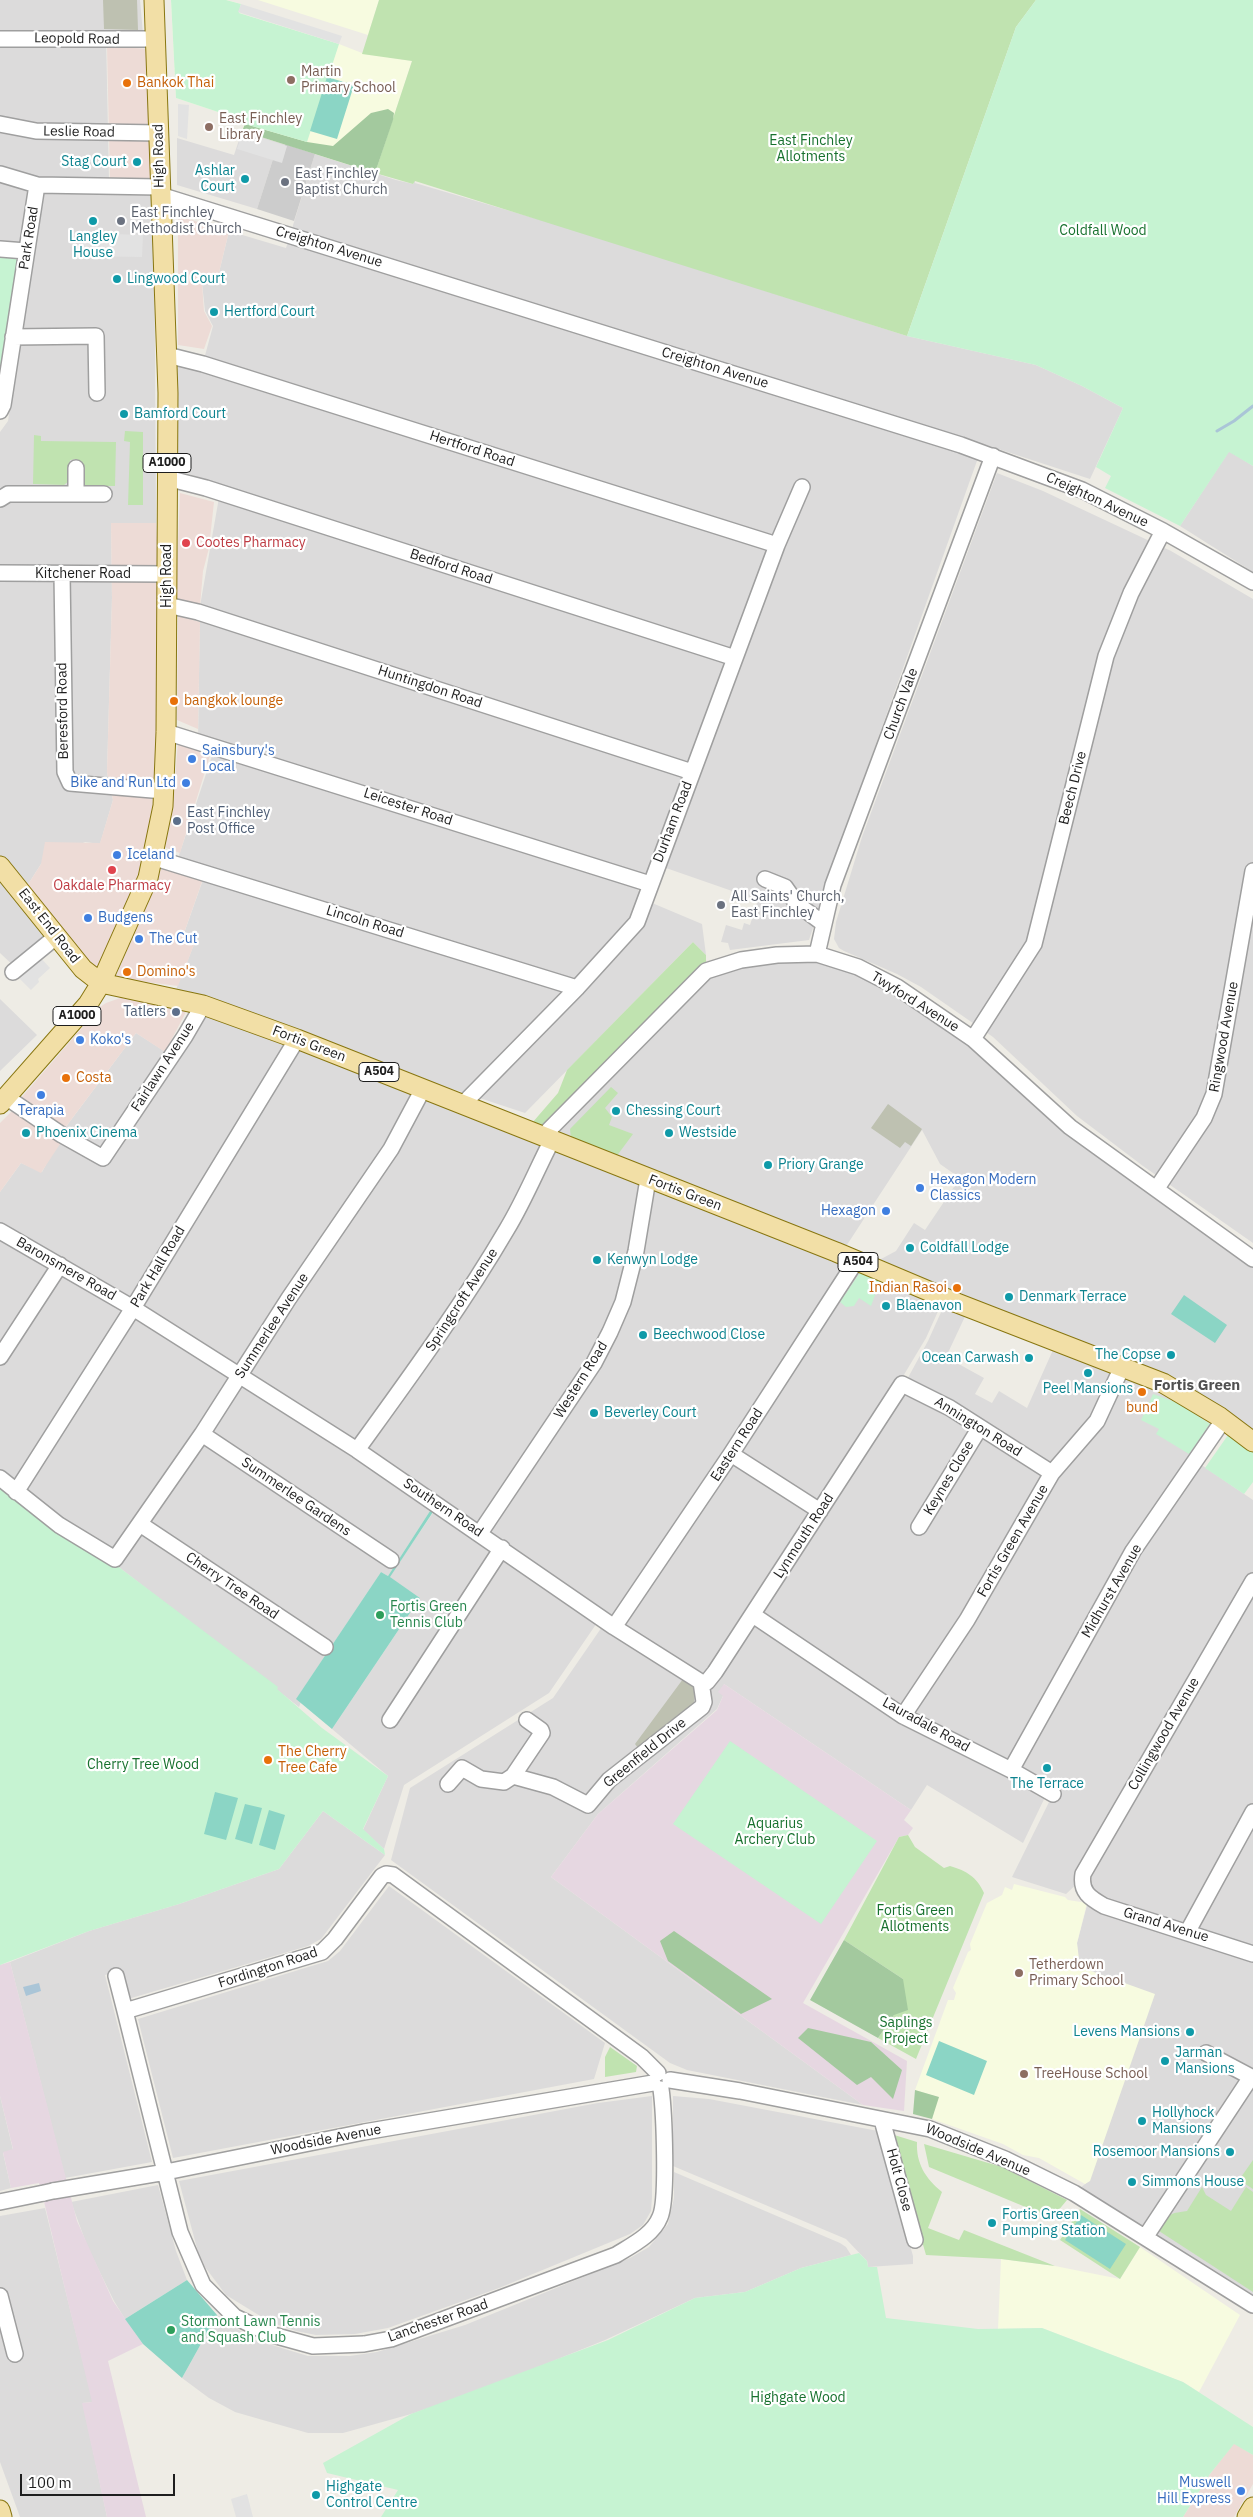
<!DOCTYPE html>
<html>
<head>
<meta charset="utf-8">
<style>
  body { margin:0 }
  #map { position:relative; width:1253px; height:2517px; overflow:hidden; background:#eeece5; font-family:"IBM Plex Sans",sans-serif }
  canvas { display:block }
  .scale { position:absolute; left:20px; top:2474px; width:155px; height:22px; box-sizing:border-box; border:2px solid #1e1e1e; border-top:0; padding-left:6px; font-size:15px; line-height:18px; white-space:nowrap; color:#1e1e1e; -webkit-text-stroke:4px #fff; paint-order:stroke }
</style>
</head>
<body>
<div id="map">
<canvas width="1253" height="2517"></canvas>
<div class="scale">100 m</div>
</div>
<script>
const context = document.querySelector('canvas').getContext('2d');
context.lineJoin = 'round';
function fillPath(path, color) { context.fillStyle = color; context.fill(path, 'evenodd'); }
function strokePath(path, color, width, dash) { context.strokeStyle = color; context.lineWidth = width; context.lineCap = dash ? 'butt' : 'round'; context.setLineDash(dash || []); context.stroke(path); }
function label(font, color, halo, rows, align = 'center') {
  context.font = font + ' "IBM Plex Sans",sans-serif'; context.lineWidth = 4.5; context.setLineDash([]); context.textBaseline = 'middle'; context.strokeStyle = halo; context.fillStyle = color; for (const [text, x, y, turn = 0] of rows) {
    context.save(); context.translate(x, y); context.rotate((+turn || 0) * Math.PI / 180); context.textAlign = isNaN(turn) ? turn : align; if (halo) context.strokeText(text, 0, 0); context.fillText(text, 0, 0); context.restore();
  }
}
fillPath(new Path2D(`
  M0 0H140L143 34H106L109 181 37 185 22 244 0 245Z
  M242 131 285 144 281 158 274 156 257 209 177 185V138L234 155Z
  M315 154 396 180 413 184 415 181V183L585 233 907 336 1036 365 1082 386 1123 408 1090 479 983 444 846 828 809 940 730 950 728 943 721 942 726 925 742 930 744 923 750 925 758 900 666 868 650 885 634 884 645 900 702 924 706 955 693 942 525 1113 289 1035 543 1136 706 971 817 954 897 987 1070 1127 1253 1260V1442L1229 1424 1200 1464 1253 1500V2305L1074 2193 1090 2180 1077 1943 1089 1898 1081 1880 1066 1894 1012 1877 1053 1794 1048 1791 1023 1843 927 1785 911 1810 724 1684 723 1696 717 1709 598 1814 551 1877 863 2105 687 2070 670 2063 391 1860 410 1788 553 1698 606 1621 601 1617 549 1693 404 1785 384 1849 363 1830 388 1776 332 1729 420 1598 389 1577 437 1507 434 1505 388 1576 381 1572 297 1698 301 1702 299 1707 120 1568 0 1484V1192L21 1163 42 1172 65 1128 136 1033 172 1056 202 1007 173 997 195 942 183 936 205 874 176 864 215 747 198 741 200 606 221 486 179 470 168 393 167 355 203 363 213 326 205 311 202 283 216 285 229 231 286 248ZM922 1130 940 1164 960 1178 925 1230 914 1223 896 1251 868 1266 841 1254ZM944 1298 947 1299 928 1341 904 1385 899 1383 926 1338ZM969 1308 1057 1341 1027 1408 999 1391 992 1403 975 1394 984 1378 946 1357Z
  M46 190 154 193 156 523H111L112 598 107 772 113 800 100 844 85 842 41 864 27 886 0 858V432L8 421 42 194Z
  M1229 451 1253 466V572L1180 526Z
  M997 473 1043 491 1171 551 1253 599V1243L1143 1166 1077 1116 993 1037 921 987 897 974 844 951 839 948 834 939 836 922 862 837Z
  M0 881 48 942 17 969 0 953Z
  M0 999 37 1035 0 1071Z
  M323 1811 385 1855 321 1939 308 1946 128 1999 120 1971 105 1975 152 2162 65 2178 10 1962 89 1931 179 1904 279 1869Z
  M389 1886 605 2043 594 2079 173 2158 138 2019 328 1961 340 1951Z
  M0 2096 13 2150 3 2153 11 2188 0 2191Z
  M652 2096V2197L651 2211 643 2225 630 2234 499 2288 388 2328 355 2334 316 2335 296 2331 270 2322 226 2295 205 2267 198 2252 179 2181 598 2103Z
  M673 2096 709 2099 878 2131 913 2256V2264L868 2267 867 2261 846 2239 673 2166Z
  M674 2172 840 2243 846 2247 851 2255 801 2268 745 2292 695 2298 605 2340 479 2391 411 2414 343 2433H308L235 2412 209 2398 182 2378 217 2315 252 2339 308 2356H350L377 2352 465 2325 630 2258 649 2247 668 2224 674 2198Z
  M158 2185 176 2251 187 2280 125 2319 114 2301 88 2248 71 2202Z
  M45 2208 93 2402 83 2403 107 2517H20L0 2462V2216Z`), '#dcdbdb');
fillPath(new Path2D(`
  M107 46 149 49 152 182 110 181Z
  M178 216 229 231 216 285 202 283 204 311 212 326 204 349 178 345Z
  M180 493 214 502 209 548 203 571 200 606 176 598Z
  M111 523H156L160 587 156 811 152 810 139 874 100 965 96 967 90 965 27 886 41 864 45 842 100 843 113 800 107 772 112 598Z
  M178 616 200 622 198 729 177 720Z
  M178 741 211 752 180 853 164 847 174 794Z
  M163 864 203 879 183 936 195 942 178 986 115 978Z
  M123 997 187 1010 165 1052 136 1033 65 1128 21 1098 100 1007 106 1003Z
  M13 1110 62 1141 41 1173 21 1163 0 1192V1123Z
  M1234 2443 1253 2455V2484L1234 2517H1183L1210 2474Z`), '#eddbd6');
fillPath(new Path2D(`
  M724 1684 911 1810 904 1820 913 1828 908 1835 899 1837 803 2003 907 2061 904 2111 863 2105 551 1877 598 1814 717 1710 723 1696 718 1692Z
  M10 1962 77 2221 113 2301 143 2344 108 2361 146 2517H107L82 2403 92 2402 42 2193 39 2183 11 2188 3 2152 13 2149 0 2096V1965Z`), '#e6d7e1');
fillPath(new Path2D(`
  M171 0H226L241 4 239 13 339 44 362 53 412 61 375 173 242 131 244 124 228 119 227 115 176 98Z
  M258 0H379L368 35Z
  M1014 1884 1065 1897 1068 1900 1087 1903 1077 1943 1080 1967 1155 1994 1090 2181 1085 2184 1039 2158 1023 2155 1003 2144 932 2119 938 2097 915 2090 948 2000H954L956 1993 953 1988 968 1952 971 1950 970 1944 987 1903 1002 1895 1005 1887 1012 1890Z
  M1140 2247 1240 2315 1199 2392 1183 2382 1042 2328 998 2329 1001 2259 1055 2266 1120 2279Z`), '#f7fbe0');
fillPath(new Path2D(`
  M285 144 315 154 294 221 257 209 274 156 281 158Z`), '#ccc');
fillPath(new Path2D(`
  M103 0H137L138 30 104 29Z
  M888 1104 922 1129 911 1146 905 1142 900 1148 871 1128Z
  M683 1679 695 1688 694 1704 638 1748 635 1744Z`), '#bec1b1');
fillPath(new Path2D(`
  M379 0H1036L1016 27 907 336 415 181 413 184 375 173 412 61 362 54Z
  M125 431 143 432V505H128L130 442 124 441Z
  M34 435 41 436V441L116 442 115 486H86L79 480 77 459 70 460 69 481 64 485 33 484Z
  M693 942 706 955V971L543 1136 526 1130 558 1093 567 1070Z
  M611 1087 618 1093 605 1108 612 1117 609 1125 633 1134 616 1157 571 1139 570 1129Z
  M908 1835 915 1847 944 1868 950 1866C967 1871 977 1877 984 1893L916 2059 878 2038 894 2015 903 1979 844 1940 899 1837Z
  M610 2047 637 2066 636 2072 605 2077V2057Z
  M891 2134 917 2142C916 2163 925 2178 942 2192L928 2228 959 2240 964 2230 1055 2266 1001 2259 926 2255Z
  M924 2144 1002 2167 1067 2200 1052 2218 929 2167Z
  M1253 2160V2189L1239 2180Z
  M1202 2187 1206 2195 1231 2211 1246 2187 1253 2192V2292L1159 2231C1170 2213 1167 2214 1187 2211Z
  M1080 2209 1140 2247 1120 2279 1060 2240Z`), '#c0e3b0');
fillPath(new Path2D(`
  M388 109 394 113 393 120 375 173 242 131 245 124 307 142 333 146 371 113Z
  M674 1931 772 1999 741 2014 668 1961 660 1941Z
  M844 1940 903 1979 908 2010 894 2015 878 2038 810 2000Z
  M808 2028 871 2042 902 2070 893 2099 871 2077 857 2085 798 2038Z
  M915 2090 939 2097 932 2119 913 2114Z`), '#a3c99e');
fillPath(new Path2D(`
  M171 0H226L241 4 239 13 339 44 307 142 228 119 227 115 176 98Z
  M1036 0H1253V466L1229 452 1180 526 1105 488 1111 476 1096 467 1123 408 1082 386 1036 365 907 336 1016 27Z
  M0 258H15L19 262 0 388Z
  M861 1271 881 1279 871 1306 859 1298 854 1306 846 1307 840 1302Z
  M1153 1394 1178 1403 1210 1424 1189 1454 1156 1434 1159 1429 1141 1420Z
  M1228 1435 1253 1447V1482L1244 1494 1205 1468Z
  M0 1484 120 1568 278 1687 277 1689 322 1728 388 1776 363 1829 384 1849 385 1855 323 1811 279 1869 179 1904 89 1931 0 1965Z
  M730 1741 877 1841 821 1924 673 1824Z
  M859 2253 867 2261 868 2267H877L886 2318 978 2329 1042 2328 1183 2382 1253 2427V2455L1234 2444 1210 2474 1183 2517H381L398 2490 327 2473 323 2463 411 2414 608 2340 695 2298 745 2292 801 2268Z`), '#c6f3d2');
fillPath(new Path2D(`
  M327 77 354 85 337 139 310 131Z
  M1184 1295 1227 1325 1215 1343 1171 1314Z
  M430 1511 433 1512 390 1577 420 1598 332 1729 296 1699 381 1572 388 1576Z
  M215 1792 238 1798 226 1840 204 1834Z
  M245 1804 262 1808 252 1844 235 1839Z
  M269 1810 285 1815 275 1850 259 1845Z
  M939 2041 987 2061 974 2095 926 2075Z
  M1081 2215 1126 2244 1110 2269 1065 2240Z
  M187 2280 217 2315 182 2378 143 2344 125 2319Z`), '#8bd5c5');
fillPath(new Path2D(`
  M241 4 342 36 339 44 238 12Z
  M178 104 189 105 187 139 178 136Z
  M243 132 287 146 282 163 237 149Z
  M114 234 143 235 142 257 79 256 81 241 113 242Z
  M38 955 50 968 38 979 39 982 31 990 16 975Z
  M247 2494 253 2517H236L231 2499Z`), '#e2e2e2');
fillPath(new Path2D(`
  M39 1983 41 1991 26 1996 23 1987Z`), '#aac5d7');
strokePath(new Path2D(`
  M1217 431 1234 421 1253 406`), '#aac5d7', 3);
const minor = new Path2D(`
  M0 39H155
  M0 124 36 131 159 133
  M0 174 37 185
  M160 195 961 445 1082 490 1163 531 1253 582
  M0 249 26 251
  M13 337 96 336 97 393
  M167 355 203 364 777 545
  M0 411 3 405 37 185 160 187
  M167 478 206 488 735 658
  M76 494V468
  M0 499 8 494H104
  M0 573 167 574
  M62 574 65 772 70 783 164 791
  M167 605 198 612 692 772
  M166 732 650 884
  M152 857 577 988
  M765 879 785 887 797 904 824 924
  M817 954 833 885 993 456
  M13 972 57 936
  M973 1039 1034 944 1106 656 1131 593 1163 531
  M6 1097 62 1135 103 1158 185 1036 203 1005
  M462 1105 577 988 637 922 777 545 802 487
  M543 1136 706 971 741 960 777 955 817 954 858 967 897 987 973 1039 1070 1127 1253 1259
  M1157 1188 1204 1118 1214 1094 1253 871
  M0 1231 133 1308 357 1450 614 1627 701 1682
  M0 1357 60 1265
  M202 1434 391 1560
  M357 1450C409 1378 462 1306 507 1229 524 1201 537 1169 552 1140
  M731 1454 820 1511
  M0 1478 59 1525 115 1559 202 1434 289 1298 391 1149 423 1089
  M16 1492 133 1308 297 1039
  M140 1524 325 1647
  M919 1527 979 1429
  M480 1533 594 1363 610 1332 623 1302 636 1251 648 1179
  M1253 1581 1083 1874C1080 1892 1090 1898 1104 1906L1253 1954
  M753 1615 903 1716 1011 1770 1053 1794
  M614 1627 731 1454 856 1261
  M701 1682H707L715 1672 902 1384 950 1408 1052 1473
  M903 1716 967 1620 1052 1473 1097 1421 1122 1367
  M390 1720 502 1548
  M1011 1770 1133 1551 1224 1419
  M513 1776 553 1787 588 1805 609 1780 702 1707 704 1702 701 1682
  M448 1784 462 1768 481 1779 504 1782 513 1776 542 1733 541 1730 527 1720
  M1188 1931 1253 1812
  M116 1976 125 2011
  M1206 2053 1251 2077
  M658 2073 642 2057 393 1875 386 1874 382 1876 335 1939 322 1952 125 2011 180 2232 203 2285 235 2317 273 2335 313 2346 364 2344 391 2339 616 2255C632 2245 653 2235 660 2217 668 2200 664 2111 661 2089
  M670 2080 740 2091 930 2129 1005 2159 1074 2193 1253 2305
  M882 2120 915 2240
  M53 2191 166 2172 364 2132 653 2083
  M0 2202 44 2193
  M1146 2236 1251 2077 1253 2078
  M0 2296 15 2354`);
const major = new Path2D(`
  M0 866 83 969 101 983 203 1005 297 1039 836 1252 957 1303 1163 1383 1220 1417 1253 1442
  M0 1104 88 1004 101 983 148 878 163 806 166 732 168 393 154 0
  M0 2510 2 2517
  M1247 2517 1253 2507`);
strokePath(minor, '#9f9f9f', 18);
strokePath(major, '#887610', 21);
strokePath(minor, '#fff', 15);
strokePath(major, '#f2dfa6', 19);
const minorBridge = new Path2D(`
  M44 2193 53 2191`);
strokePath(minorBridge, '#9f9f9f', 18, []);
strokePath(minorBridge, '#fff', 15);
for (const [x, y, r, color] of [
  [291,80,5,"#8d6e63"],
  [127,83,5,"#e8710a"],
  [209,127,5,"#8d6e63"],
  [137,162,5,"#0f9aa8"],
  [245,179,5,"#0f9aa8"],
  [285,182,5,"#6b7280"],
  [93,221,5,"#0f9aa8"],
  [121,221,5,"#6b7280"],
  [117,279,5,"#0f9aa8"],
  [214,312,5,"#0f9aa8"],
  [124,414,5,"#0f9aa8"],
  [186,543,5,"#e0444e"],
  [174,701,5,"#e8710a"],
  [192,759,5,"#3f7fe0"],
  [186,783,5,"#3f7fe0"],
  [177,821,5,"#5c6f8a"],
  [117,855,5,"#3f7fe0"],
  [112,870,5,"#e0444e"],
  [721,905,5,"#6b7280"],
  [88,918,5,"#3f7fe0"],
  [139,939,5,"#3f7fe0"],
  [127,972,5,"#e8710a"],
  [176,1012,5,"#5c6f8a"],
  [80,1040,5,"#3f7fe0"],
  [66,1078,5,"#e8710a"],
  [41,1095,5,"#3f7fe0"],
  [616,1111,5,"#0f9aa8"],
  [26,1133,5,"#0f9aa8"],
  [669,1133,5,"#0f9aa8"],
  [768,1165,5,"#0f9aa8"],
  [920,1188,5,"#3f7fe0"],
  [886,1211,5,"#3f7fe0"],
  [910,1248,5,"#0f9aa8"],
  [597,1260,5,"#0f9aa8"],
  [957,1288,5,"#e8710a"],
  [1009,1297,5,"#0f9aa8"],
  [886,1306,5,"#0f9aa8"],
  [643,1335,5,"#0f9aa8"],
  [1171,1355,5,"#0f9aa8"],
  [1029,1358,5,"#0f9aa8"],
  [1088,1373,5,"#0f9aa8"],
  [1142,1392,5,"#e8710a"],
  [594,1413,5,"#0f9aa8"],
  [380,1615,5,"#2e9e5b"],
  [268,1760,5,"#e8710a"],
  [1047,1768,5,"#0f9aa8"],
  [1019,1973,5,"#8d6e63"],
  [1190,2032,5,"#0f9aa8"],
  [1165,2061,5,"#0f9aa8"],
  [1024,2074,5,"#8d6e63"],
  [1142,2121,5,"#0f9aa8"],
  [1230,2152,5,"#0f9aa8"],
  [1132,2182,5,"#0f9aa8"],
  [992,2223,5,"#0f9aa8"],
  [171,2330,5,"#2e9e5b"],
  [1241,2491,5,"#3f7fe0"],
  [316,2495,5,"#0f9aa8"]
]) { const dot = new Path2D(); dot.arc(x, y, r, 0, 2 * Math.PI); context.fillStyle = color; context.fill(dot); strokePath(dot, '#fff', 2); }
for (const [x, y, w] of [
  [167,463,48],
  [77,1016,48],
  [379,1072,40],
  [858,1262,40]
]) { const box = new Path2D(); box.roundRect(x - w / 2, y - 9.5, w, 19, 4); context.fillStyle = '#fff'; context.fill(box); strokePath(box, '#1e1e1e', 1); }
label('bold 12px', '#1e1e1e', null, [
  ["A1000",167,463],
  ["A1000",77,1016],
  ["A504",379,1072],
  ["A504",858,1262]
]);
label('14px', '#1e1e1e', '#fff', [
  ["Leopold Road",77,39,1],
  ["Leslie Road",79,132,1],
  ["High Road",159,156,-91],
  ["Park Road",29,238,-81],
  ["Creighton Avenue",329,247,17],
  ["Creighton Avenue",715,368,17],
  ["Hertford Road",472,449,18],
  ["Creighton Avenue",1097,500,25],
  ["Bedford Road",451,567,18],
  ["Kitchener Road",83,574],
  ["High Road",167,576,-90],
  ["Huntingdon Road",430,687,18],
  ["Church Vale",901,704,-70],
  ["Beresford Road",63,711,-91],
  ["Beech Drive",1073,788,-76],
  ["Leicester Road",408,807,18],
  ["Durham Road",673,822,-69],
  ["Lincoln Road",365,922,17],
  ["East End Road",49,926,52],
  ["Twyford Avenue",915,1002,32],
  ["Ringwood Avenue",1224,1037,-80],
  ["Fortis Green",309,1044,21],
  ["Fairlawn Avenue",163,1067,-57],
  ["Fortis Green",685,1193,21],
  ["Park Hall Road",158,1267,-59],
  ["Baronsmere Road",66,1269,30],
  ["Springcroft Avenue",462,1300,-57],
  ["Summerlee Avenue",272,1326,-57],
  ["Western Road",581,1380,-58],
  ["Annington Road",978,1427,32],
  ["Eastern Road",737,1445,-57],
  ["Keynes Close",949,1478,-59],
  ["Summerlee Gardens",296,1497,34],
  ["Southern Road",443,1508,34],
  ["Lynmouth Road",804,1536,-57],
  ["Fortis Green Avenue",1013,1541,-60],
  ["Cherry Tree Road",232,1586,34],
  ["Midhurst Avenue",1112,1591,-60],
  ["Lauradale Road",926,1725,29],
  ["Collingwood Avenue",1164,1734,-60],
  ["Greenfield Drive",645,1753,-39],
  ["Grand Avenue",1166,1925,17],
  ["Fordington Road",268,1968,-18],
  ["Woodside Avenue",326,2140,-11],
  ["Woodside Avenue",978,2150,23],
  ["Holt Close",899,2180,75],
  ["Lanchester Road",438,2321,-19]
]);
label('14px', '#785e54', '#fff', [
  ["Martin",301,72],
  ["Primary School",301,88],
  ["East Finchley",219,119],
  ["Library",219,135],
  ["Tetherdown",1029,1965],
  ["Primary School",1029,1981],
  ["TreeHouse School",1034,2074]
], 'left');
label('14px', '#c56008', '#fff', [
  ["Bankok Thai",137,83],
  ["bangkok lounge",184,701],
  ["Domino's",137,972],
  ["Costa",76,1078],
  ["Indian Rasoi",947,1288,"right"],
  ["bund",1142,1408,"center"],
  ["The Cherry",278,1752],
  ["Tree Cafe",278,1768]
], 'left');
label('14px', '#17712e', '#fff', [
  ["East Finchley",811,141],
  ["Allotments",811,157],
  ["Coldfall Wood",1103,231],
  ["Cherry Tree Wood",143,1765],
  ["Aquarius",775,1824],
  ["Archery Club",775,1840],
  ["Fortis Green",915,1911],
  ["Allotments",915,1927],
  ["Saplings",906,2023],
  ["Project",906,2039],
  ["Highgate Wood",798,2398]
]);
label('14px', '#0d838f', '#fff', [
  ["Stag Court",127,162,"right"],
  ["Ashlar",235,171,"right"],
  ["Court",235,187,"right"],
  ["Langley",93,237,"center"],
  ["House",93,253,"center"],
  ["Lingwood Court",127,279],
  ["Hertford Court",224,312],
  ["Bamford Court",134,414],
  ["Chessing Court",626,1111],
  ["Phoenix Cinema",36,1133],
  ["Westside",679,1133],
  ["Priory Grange",778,1165],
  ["Coldfall Lodge",920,1248],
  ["Kenwyn Lodge",607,1260],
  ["Denmark Terrace",1019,1297],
  ["Blaenavon",896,1306],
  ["Beechwood Close",653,1335],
  ["The Copse",1161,1355,"right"],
  ["Ocean Carwash",1019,1358,"right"],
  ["Peel Mansions",1088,1389,"center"],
  ["Beverley Court",604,1413],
  ["The Terrace",1047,1784,"center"],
  ["Levens Mansions",1180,2032,"right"],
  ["Jarman",1175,2053],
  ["Mansions",1175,2069],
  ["Hollyhock",1152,2113],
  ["Mansions",1152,2129],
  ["Rosemoor Mansions",1220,2152,"right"],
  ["Simmons House",1142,2182],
  ["Fortis Green",1002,2215],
  ["Pumping Station",1002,2231],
  ["Highgate",326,2487],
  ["Control Centre",326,2503]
], 'left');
label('14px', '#5b616d', '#fff', [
  ["East Finchley",295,174],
  ["Baptist Church",295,190],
  ["East Finchley",131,213],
  ["Methodist Church",131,229],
  ["All Saints' Church,",731,897],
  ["East Finchley",731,913]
], 'left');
label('14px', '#be3a42', '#fff', [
  ["Cootes Pharmacy",196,543],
  ["Oakdale Pharmacy",112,886,"center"]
], 'left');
label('14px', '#366cbe', '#fff', [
  ["Sainsbury's",202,751],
  ["Local",202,767],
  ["Bike and Run Ltd",176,783,"right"],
  ["Iceland",127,855],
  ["Budgens",98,918],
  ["The Cut",149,939],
  ["Koko's",90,1040],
  ["Terapia",41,1111,"center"],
  ["Hexagon Modern",930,1180],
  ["Classics",930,1196],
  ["Hexagon",876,1211,"right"],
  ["Muswell",1231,2483,"right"],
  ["Hill Express",1231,2499,"right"]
], 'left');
label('14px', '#4e5e75', '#fff', [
  ["East Finchley",187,813],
  ["Post Office",187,829],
  ["Tatlers",166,1012,"right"]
], 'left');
label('14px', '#27864d', '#fff', [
  ["Fortis Green",390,1607],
  ["Tennis Club",390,1623],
  ["Stormont Lawn Tennis",181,2322],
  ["and Squash Club",181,2338]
], 'left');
label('bold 15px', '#515151', '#fff', [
  ["Fortis Green",1197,1386]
]);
</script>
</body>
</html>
